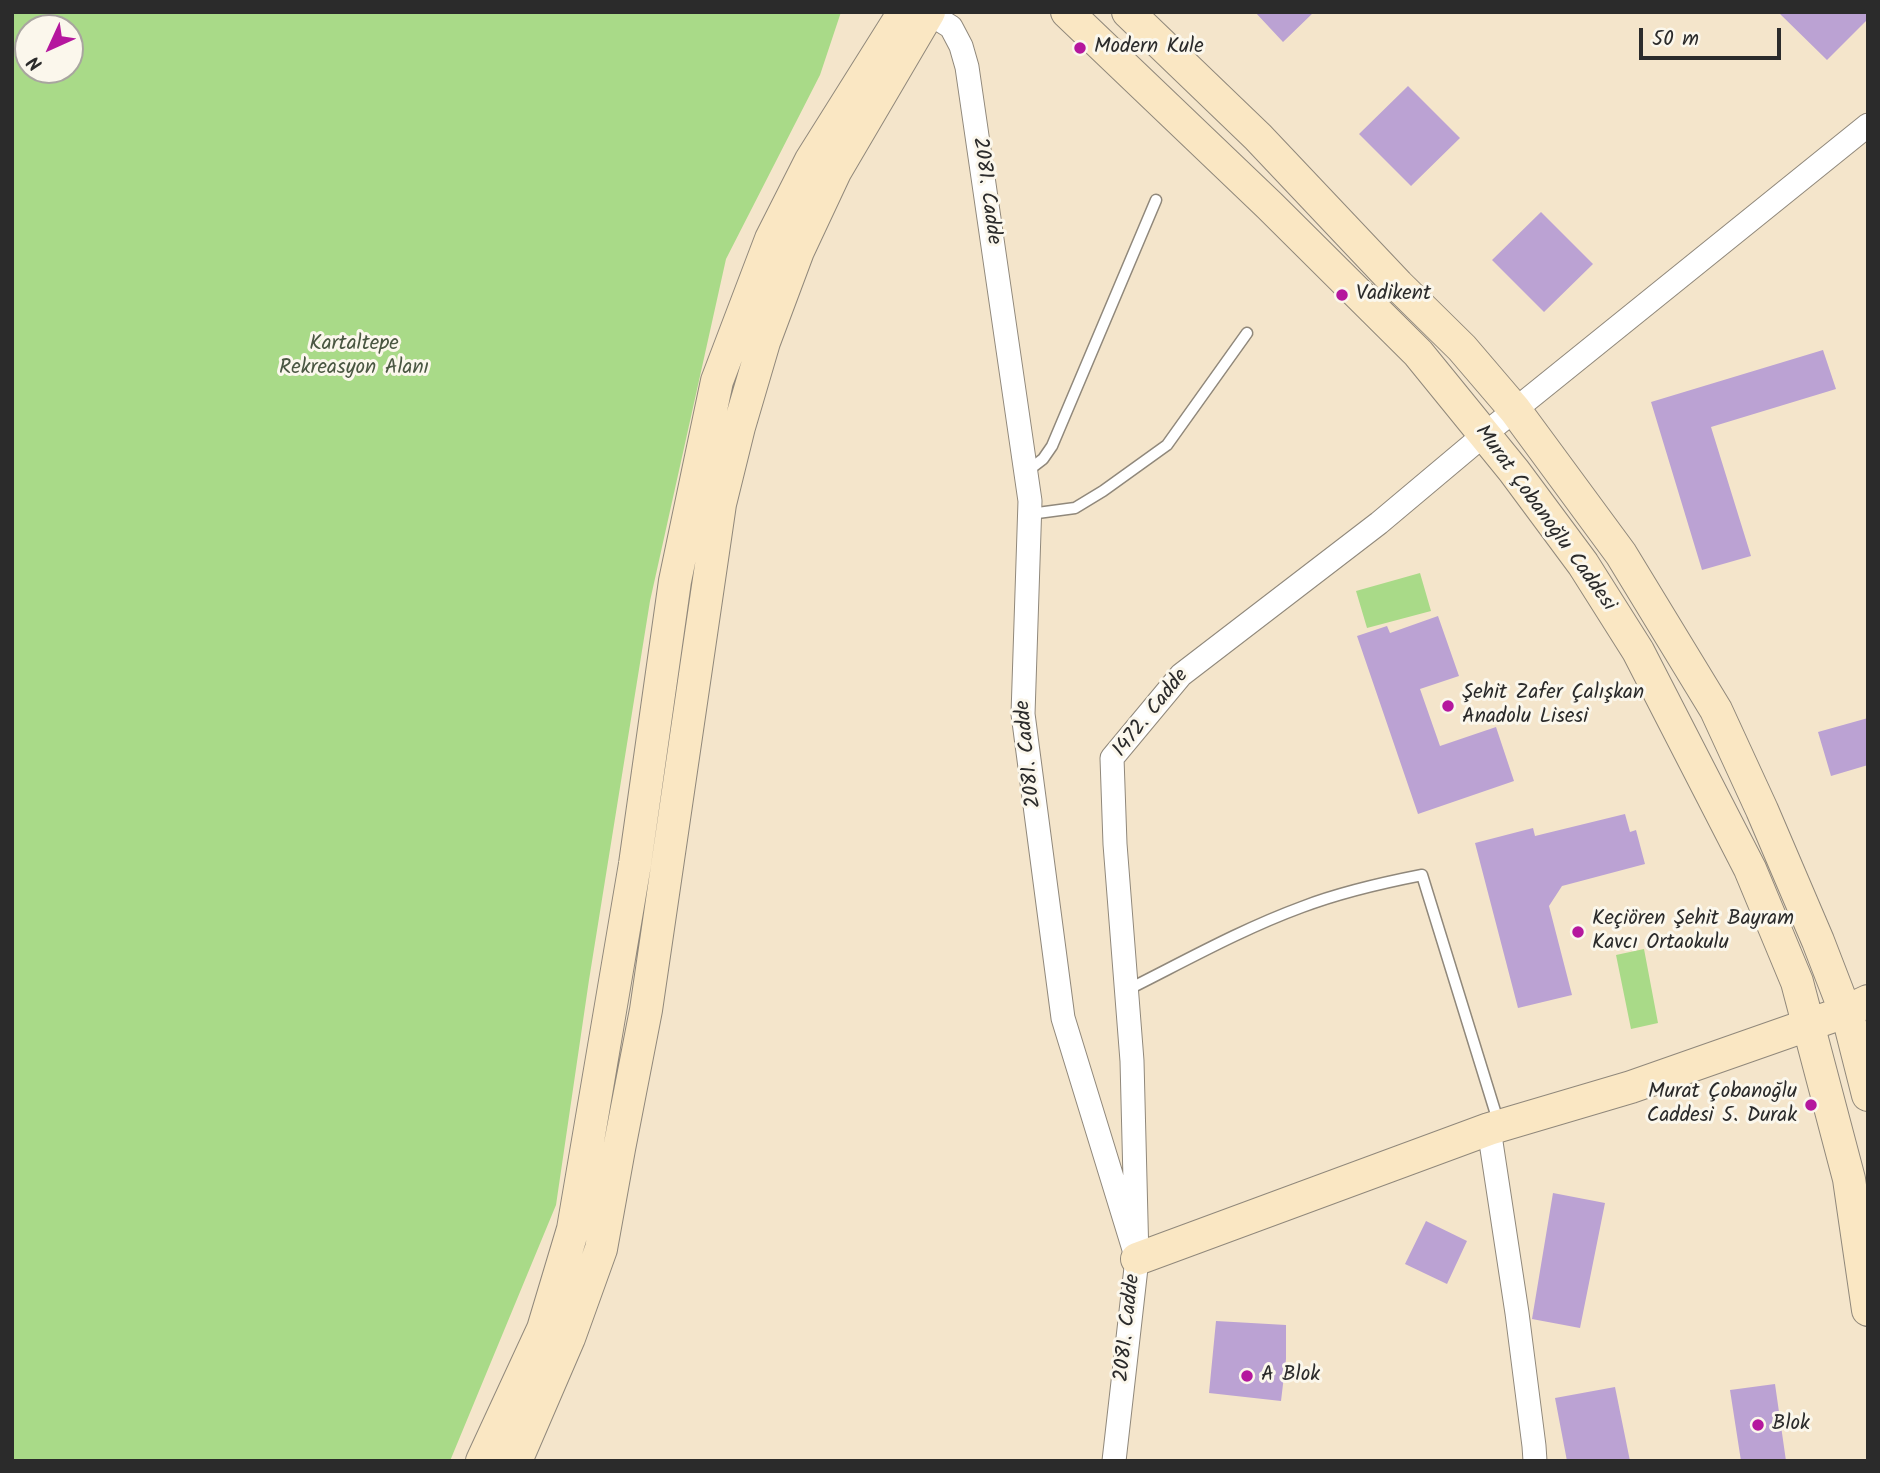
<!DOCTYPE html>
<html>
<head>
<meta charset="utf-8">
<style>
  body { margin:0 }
  #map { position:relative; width:1880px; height:1473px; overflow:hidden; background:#f4e5cb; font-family:Kalam,sans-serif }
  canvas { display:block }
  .frame { position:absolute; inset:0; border:14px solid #2b2b2b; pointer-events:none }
  .north { position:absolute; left:14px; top:14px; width:70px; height:70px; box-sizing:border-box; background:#fbf7ec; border:2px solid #a8a59f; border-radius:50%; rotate:225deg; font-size:19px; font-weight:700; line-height:28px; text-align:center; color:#2b2b2b }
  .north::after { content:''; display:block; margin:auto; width:24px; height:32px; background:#b5179e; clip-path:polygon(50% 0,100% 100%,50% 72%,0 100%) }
  .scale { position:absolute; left:1639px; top:28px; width:142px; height:32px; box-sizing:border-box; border:4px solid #2b2b2b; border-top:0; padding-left:9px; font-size:21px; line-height:24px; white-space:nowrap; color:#2b2b2b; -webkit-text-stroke:5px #fbf7ec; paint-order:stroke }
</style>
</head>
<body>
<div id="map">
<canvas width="1880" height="1473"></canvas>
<div class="frame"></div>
<div class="north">N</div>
<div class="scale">50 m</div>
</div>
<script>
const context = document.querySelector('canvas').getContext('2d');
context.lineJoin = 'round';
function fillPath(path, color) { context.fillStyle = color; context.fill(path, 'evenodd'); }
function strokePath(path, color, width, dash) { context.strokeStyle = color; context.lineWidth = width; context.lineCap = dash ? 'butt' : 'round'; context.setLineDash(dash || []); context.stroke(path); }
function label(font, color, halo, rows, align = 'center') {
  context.font = font + ' Kalam,sans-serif'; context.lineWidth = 6; context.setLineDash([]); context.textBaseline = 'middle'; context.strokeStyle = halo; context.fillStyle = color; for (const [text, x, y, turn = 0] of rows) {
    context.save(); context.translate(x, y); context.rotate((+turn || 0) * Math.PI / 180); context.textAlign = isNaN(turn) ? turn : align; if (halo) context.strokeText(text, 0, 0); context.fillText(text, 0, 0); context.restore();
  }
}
fillPath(new Path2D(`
  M12 12H841L820 75 726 259 650 601 589 980 556 1205 450 1461H12ZM28 28H70V70H28Z
  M1420 573 1431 611 1367 628 1356 591Z
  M1644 949 1658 1023 1631 1029 1616 955Z`), '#a9da88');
fillPath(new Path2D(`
  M1255 12H1314L1283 42Z
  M1778 12H1868V19L1827 60Z
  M1408 86 1460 138 1411 186 1359 134Z
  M1541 212 1593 264 1544 312 1492 260Z
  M1823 350 1836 389 1711 427 1751 556 1702 570 1651 402Z
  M1438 616 1459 676 1420 689 1440 746 1496 727 1514 781 1418 814 1357 636 1387 626 1390 633Z
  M1868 718V765L1831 776 1818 732Z
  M1625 814 1630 832 1636 830 1645 864 1562 886 1549 906 1572 995 1518 1008 1475 843 1533 828 1535 836Z
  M1553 1193 1605 1203 1580 1328 1532 1319Z
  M1426 1221 1467 1241 1447 1284 1405 1264Z
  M1216 1321 1286 1325V1359L1281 1401 1209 1393Z
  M1775 1384 1786 1461H1741L1730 1390Z
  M1615 1387 1630 1461H1567L1555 1398Z`), '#bba2d3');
const lane = new Path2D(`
  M1026 472 1043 459 1052 446 1156 200
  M1030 514 1075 508 1103 491 1167 445 1247 333
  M1127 990C1185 961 1242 929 1302 907 1341 892 1381 883 1422 875L1499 1124`);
const street = new Path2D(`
  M927 12 951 27 961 46 967 67 1030 501 1023 714 1063 1018 1137 1259 1114 1461
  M1489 1129 1517 1313 1534 1446 1535 1461
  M1137 1259 1132 1061 1115 844 1112 758 1181 675 1379 523 1485 434 1868 125`);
const secondary = new Path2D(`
  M1067 12 1269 205 1418 353 1514 471 1583 564 1638 651 1750 869 1797 982 1849 1179 1868 1310
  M1128 12 1258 137 1398 285 1462 348 1515 410 1621 554 1716 710 1762 810 1818 941 1850 1024 1868 1095
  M1137 1259 1489 1129 1631 1087 1845 1012 1868 1001
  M482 1461 543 1329 573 1229 635 864 675 581 717 381 771 239 811 160 904 12
  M516 1461 569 1338 601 1249 619 1149 646 1010 720 504 739 427 764 342 798 251 835 172 929 12`);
strokePath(lane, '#90887b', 13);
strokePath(street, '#90887b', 25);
strokePath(secondary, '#90887b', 34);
strokePath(lane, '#fff', 10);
strokePath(street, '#fff', 23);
strokePath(secondary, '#fae7c3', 32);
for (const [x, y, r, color] of [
  [1080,48,7,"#b5179e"],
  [1342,295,7,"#b5179e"],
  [1448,706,7,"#b5179e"],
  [1578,932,7,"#b5179e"],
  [1811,1105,7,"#b5179e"],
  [1247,1376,7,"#b5179e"],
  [1758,1425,7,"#b5179e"]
]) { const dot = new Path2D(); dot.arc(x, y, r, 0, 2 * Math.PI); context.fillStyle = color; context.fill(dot); strokePath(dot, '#fbf7ec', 2.5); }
label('21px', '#2b2b2b', '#fbf7ec', [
  ["Modern Kule",1094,48],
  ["Vadikent",1356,295],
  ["Şehit Zafer Çalışkan",1462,694],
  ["Anadolu Lisesi",1462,718],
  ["Keçiören Şehit Bayram",1592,920],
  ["Kavcı Ortaokulu",1592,944],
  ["Murat Çobanoğlu",1797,1093,"right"],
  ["Caddesi 5. Durak",1797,1117,"right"],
  ["A Blok",1261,1376],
  ["Blok",1772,1425]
], 'left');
label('21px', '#2b2b2b', '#fbf7ec', [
  ["2081. Cadde",985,191,82],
  ["Murat Çobanoğlu Caddesi",1544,519,54],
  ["1472. Cadde",1152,714,-51],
  ["2081. Cadde",1030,754,-96],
  ["2081. Cadde",1129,1328,-84]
]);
label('21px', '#4a5742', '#fbf7ec', [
  ["Kartaltepe",354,345],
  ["Rekreasyon Alanı",354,369]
]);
</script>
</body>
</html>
